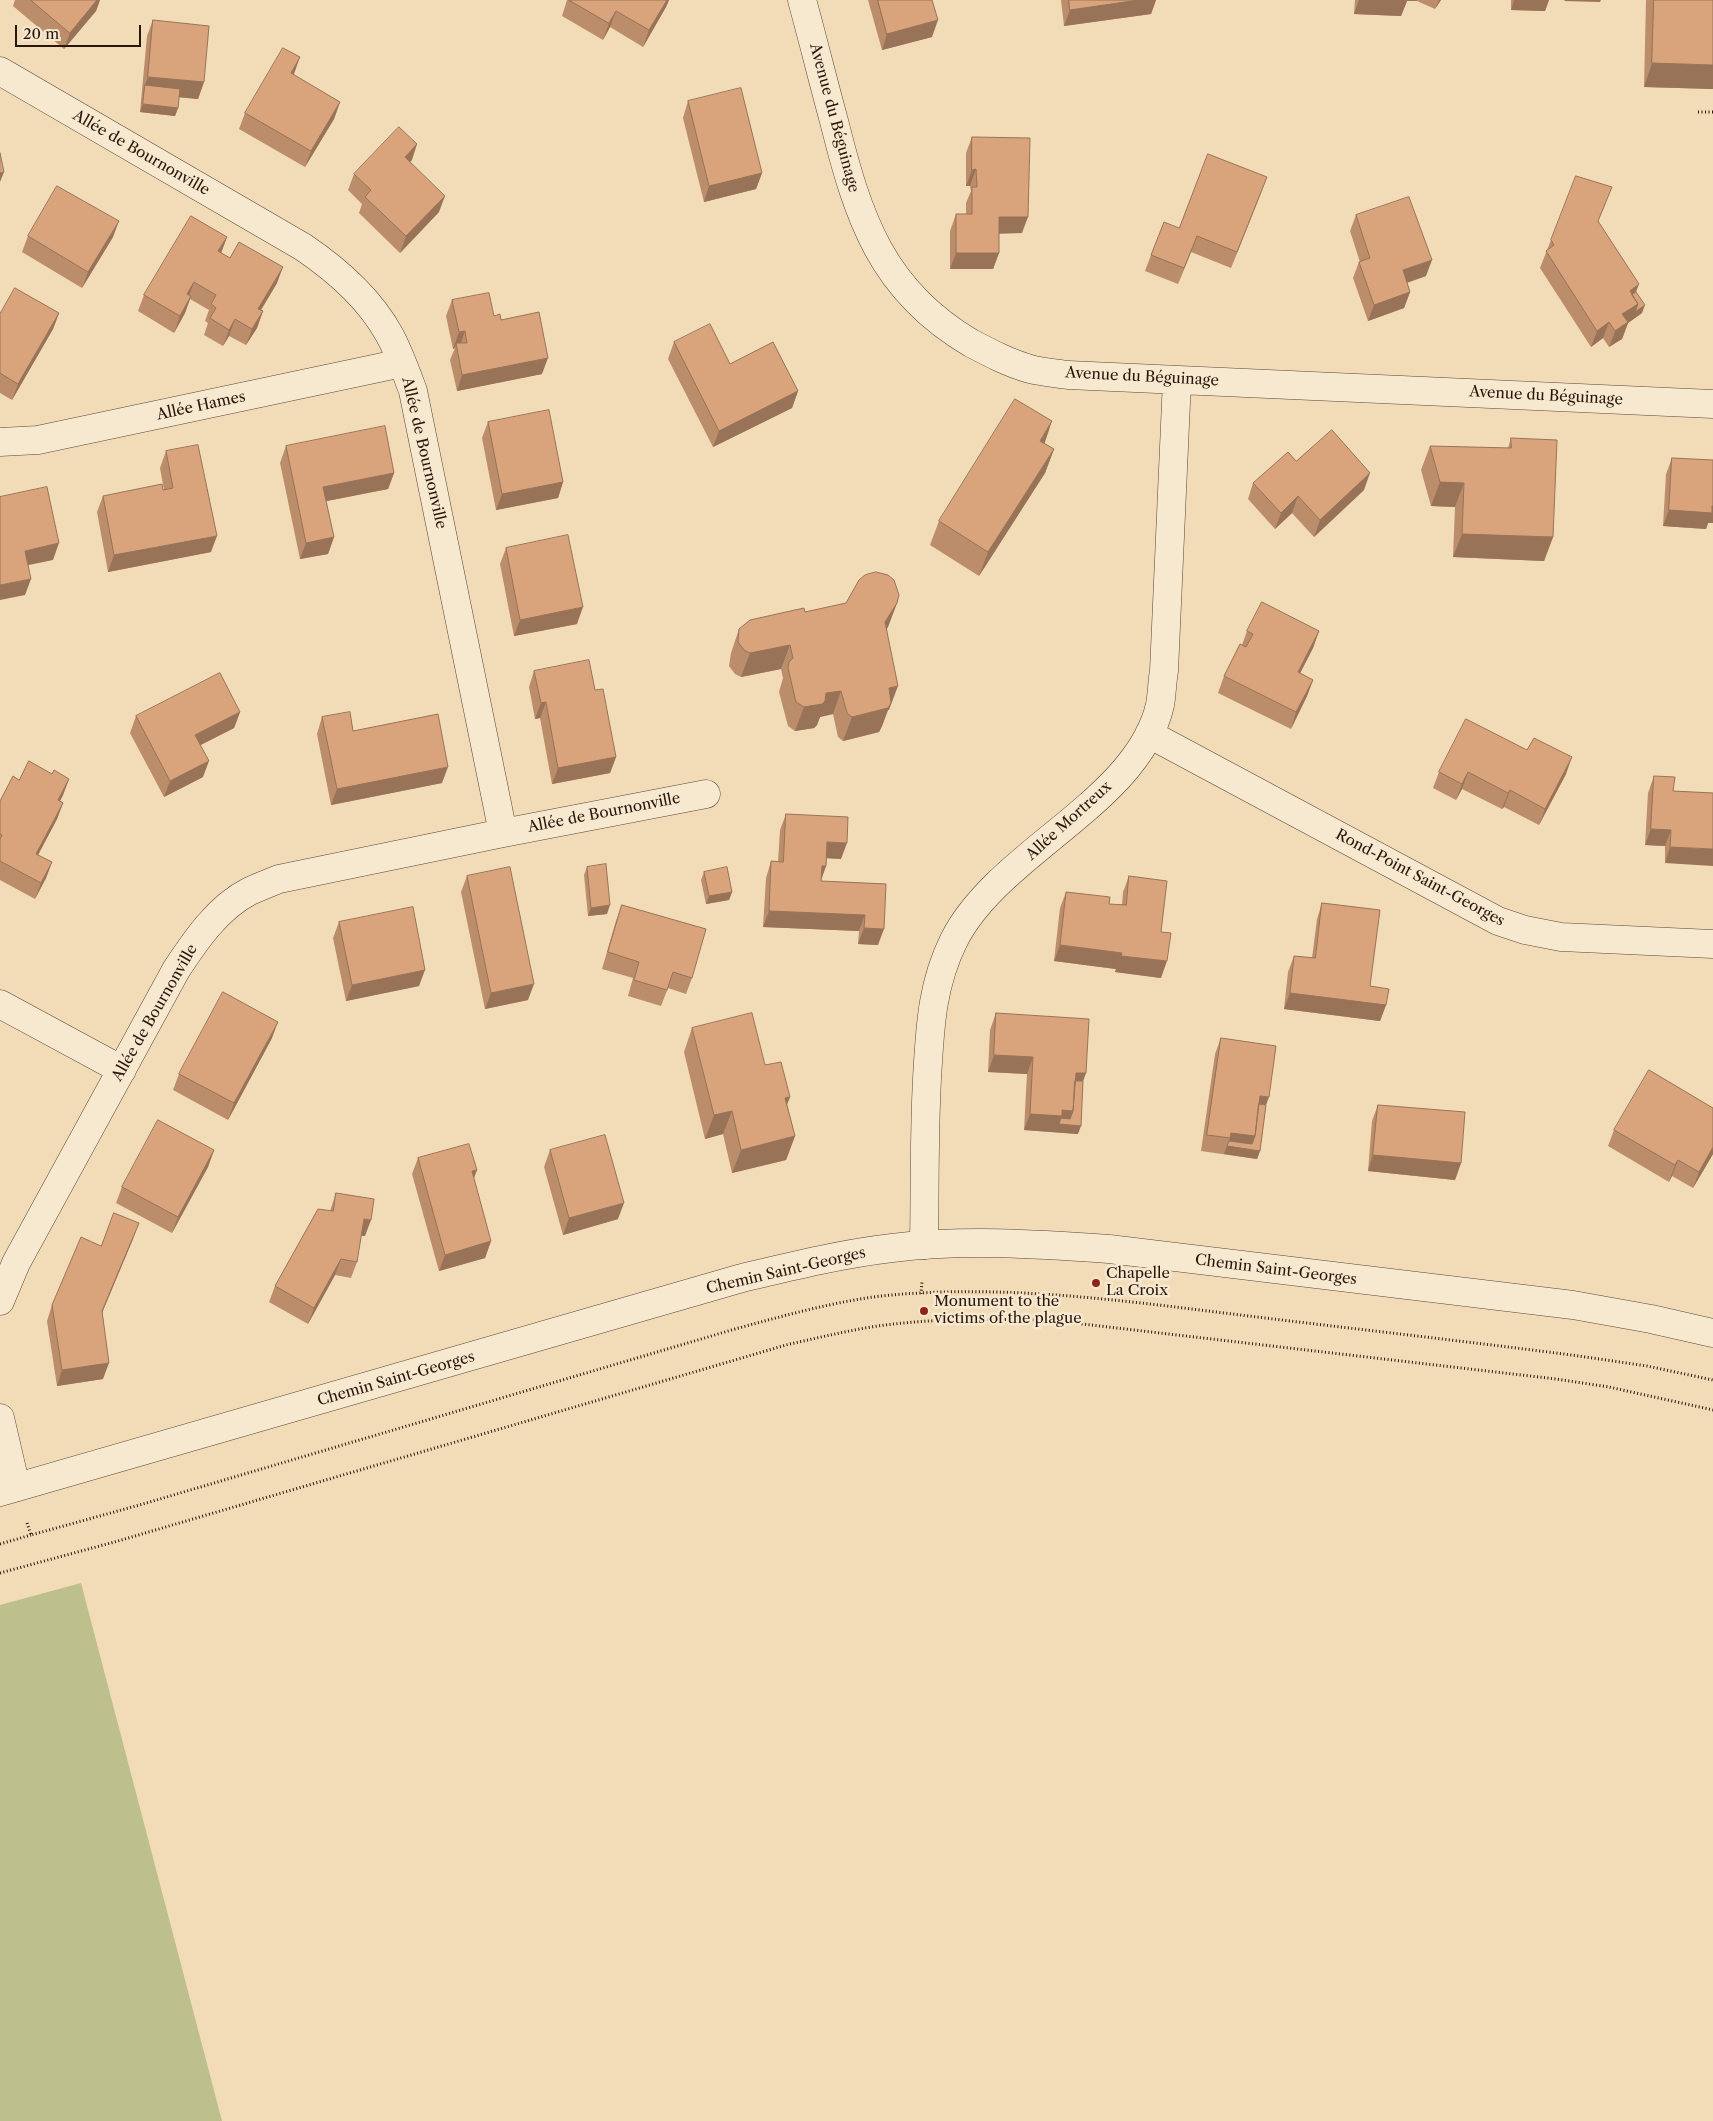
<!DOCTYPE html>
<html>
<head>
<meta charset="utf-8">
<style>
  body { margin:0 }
  #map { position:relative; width:1713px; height:2121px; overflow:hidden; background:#f2dbb7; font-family:"Libre Caslon Text",serif }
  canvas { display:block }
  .scale { position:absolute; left:15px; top:25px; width:126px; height:22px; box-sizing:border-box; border:2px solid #28160b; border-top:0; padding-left:6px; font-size:15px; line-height:18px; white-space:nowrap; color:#28160b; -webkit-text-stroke:4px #f7e8d0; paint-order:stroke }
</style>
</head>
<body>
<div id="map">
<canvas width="1713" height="2121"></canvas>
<div class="scale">20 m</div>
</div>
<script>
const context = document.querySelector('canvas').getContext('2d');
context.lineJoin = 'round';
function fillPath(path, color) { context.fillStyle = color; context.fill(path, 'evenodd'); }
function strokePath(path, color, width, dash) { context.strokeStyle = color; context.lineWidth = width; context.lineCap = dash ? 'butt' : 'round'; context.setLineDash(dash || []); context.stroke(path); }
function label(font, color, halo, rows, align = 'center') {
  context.font = font + ' "Libre Caslon Text",serif'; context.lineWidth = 5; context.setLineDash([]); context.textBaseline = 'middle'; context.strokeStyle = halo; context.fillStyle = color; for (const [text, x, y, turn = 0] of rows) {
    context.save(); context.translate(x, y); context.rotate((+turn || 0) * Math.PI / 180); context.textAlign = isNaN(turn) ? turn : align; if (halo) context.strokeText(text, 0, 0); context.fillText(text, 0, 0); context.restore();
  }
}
fillPath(new Path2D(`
  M81 1583 222 2121H0V1605Z`), '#bdbf8c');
const minor = new Path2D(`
  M802 0C813 40 823 81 834 121 858 217 881 290 971 343 990 353 1009 363 1030 369 1042 372 1055 373 1068 375L1713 404
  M0 71 303 247C337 270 369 298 389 334 399 352 406 372 413 391L503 833
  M0 442 38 440 402 363
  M1149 734 1498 921 1525 930 1561 937 1713 944
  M0 1004 122 1070
  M924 1245C925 1190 924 1135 927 1079 930 1030 931 986 954 940 998 852 1138 802 1160 705 1162 694 1162 682 1164 671L1177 380
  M0 1301 16 1263 176 970C195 941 218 907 250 891 259 887 269 883 279 879L503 833 706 794
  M0 1418 16 1487`);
const tertiary = new Path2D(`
  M0 1492 742 1278C792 1266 841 1254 892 1248 964 1239 1037 1244 1109 1249L1573 1305 1651 1319 1713 1333`);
strokePath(minor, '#5a4736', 29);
strokePath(tertiary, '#5a4736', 29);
strokePath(new Path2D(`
  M1698 112H1713
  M921 1294 922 1282
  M27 1523 31 1535 143 1504 735 1329C783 1316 832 1302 881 1296 1007 1283 1132 1302 1257 1317 1364 1330 1472 1342 1579 1356L1647 1366 1713 1380
  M0 1544 31 1535
  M0 1573 118 1541 786 1345C812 1339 838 1333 865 1328 925 1318 987 1319 1048 1320L1556 1379 1609 1387 1713 1410`), '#28160b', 3, [1, 2.5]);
strokePath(minor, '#f7e8d0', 28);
strokePath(tertiary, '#f7e8d0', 28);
fillPath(new Path2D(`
  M15 0H100L96 11 64 49 13 6Z
  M567 0H669L666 7 643 47 610 27 603 40 562 16Z
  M868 0H932V37L882 50Z
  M1061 0H1156L1151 14 1064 26Z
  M1355 0H1441L1435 9 1417 1H1407L1401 16 1354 14Z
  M1511 0H1549L1545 11 1511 10Z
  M1646 0H1713V89L1644 87Z
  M153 20 204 82 198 99 179 97 178 108 175 116 140 112 147 36Z
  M293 75 340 102 334 119 305 167 239 129 245 113Z
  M688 101 762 173 756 189 704 202 683 118Z
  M972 137 1022 233H999V253L993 269H950V231L956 214H966V203L971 191 970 186H966V153Z
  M412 160 410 162 439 212 400 253 359 213 362 204 348 190 354 174Z
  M1267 177 1231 268 1191 252 1178 284 1145 271 1151 255 1179 228Z
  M1606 203 1598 221 1636 292 1642 313 1628 323 1622 339 1609 347 1603 338 1591 347 1540 268 1551 240Z
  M1356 215 1426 276 1407 283 1410 292 1404 308 1368 321 1353 278 1359 262H1360L1350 231Z
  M28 236 113 237 82 288 22 252Z
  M227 237 221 253 277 283 261 310 263 311 257 328 246 345 229 336 223 346 204 335 208 323 205 321 209 310 190 299 185 313 174 333 138 311 144 295Z
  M452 300 494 316 501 320 542 374 457 391 450 360 455 348 453 349 446 316Z
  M59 313 53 329 12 400 0 393V314Z
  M674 342 730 364 798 391 792 408 713 447 668 359Z
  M488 422 563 482 558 498 496 510 482 438Z
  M1511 438 1553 537 1544 561 1453 557 1455 507 1431 506 1421 470 1430 446 1508 448Z
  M1044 443 1054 449 1045 473 979 576 930 545 939 521Z
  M286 446 394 473 388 489 326 501 334 537 328 554 300 559 280 463Z
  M166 451 211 552 108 572 97 512 103 496 164 490 160 468Z
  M1672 458 1708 523 1706 529 1663 526 1666 474Z
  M1296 461 1364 490 1314 537 1292 513 1275 529 1248 499 1253 483Z
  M506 548 577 624 514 636 500 564Z
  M897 603 887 629 889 710H888L882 726 879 732 843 741 838 737 833 714 820 717 817 725 814 728 795 731 788 726 779 692 783 678 781 669 741 677 735 674 729 666 731 653 739 629 805 612Z
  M1247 631H1319L1313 648 1300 673 1313 680 1307 696 1291 729 1218 693 1224 676 1242 645Z
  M534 671 616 757 610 773 552 784 540 718 535 719 529 687Z
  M240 712 234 728 200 745 203 777 164 797 130 733 136 716Z
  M322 717 353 731 442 783 331 805 317 734Z
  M1439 772 1566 774 1539 825 1504 807 1502 809 1462 789 1456 800 1433 788Z
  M52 774 69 779 63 795 60 801 63 803 57 819 38 855 52 862 46 878 35 899 0 880V801L19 780Z
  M1654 776 1673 791 1713 793 1665 863V846L1645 845 1648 793Z
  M786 814 841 859 827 858 826 866 821 881 886 884 878 945 858 944 859 931 763 927 766 878 771 861 778 862 780 830Z
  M587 867 607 914 588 916 584 875Z
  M704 872 732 892 729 900 706 904 701 880Z
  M467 876 528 1000 485 1009 461 892Z
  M1129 876 1161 932V978L1115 972 1116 969 1054 961 1060 908 1066 892 1109 904 1122 905 1123 892Z
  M1322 903 1370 986 1386 1005 1380 1021 1284 1009 1288 972 1294 956 1312 958 1317 919Z
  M622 905 692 978 686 994 668 988 661 1006 628 996 633 978 602 969 616 921Z
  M339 922 419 986 346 1001 333 938Z
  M996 1013 1083 1081 1078 1134 1024 1130 1027 1074 988 1072 990 1030Z
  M692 1028 765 1065 790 1097 787 1104 795 1136 786 1160 732 1173 723 1134 705 1139 684 1052Z
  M272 1038 228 1120 173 1090 179 1074Z
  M1221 1038 1266 1105 1260 1151 1257 1159 1201 1151 1215 1054Z
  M1378 1105 1461 1163 1455 1180 1368 1171 1372 1121Z
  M1614 1130 1713 1154 1693 1188 1672 1176 1669 1182 1608 1146Z
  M214 1150 208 1167 172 1233 116 1203 122 1187Z
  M550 1150 618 1219 563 1235 544 1167Z
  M418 1158 491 1241 485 1258 439 1271 412 1174Z
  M336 1193 365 1236H361L357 1262 351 1278 335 1275 308 1324 269 1302 275 1286 330 1211Z
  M133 1239 102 1313 103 1379 57 1386 47 1321 52 1305 101 1246Z`), '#bb8d6b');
fillPath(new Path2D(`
  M97 0H100L96 11 64 49 70 33Z
  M667 0H669L666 7 643 47 649 30Z
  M1139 0H1156L1151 14 1064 26 1070 10Z
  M1359 0H1417V1H1407L1401 16 1354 14Z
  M1439 0H1441L1435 9Z
  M1514 0H1549L1545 11 1511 10Z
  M1565 0H1601L1600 2 1564 1Z
  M616 11 610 27 603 40 609 23Z
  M938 20 932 37 882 50 887 34Z
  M300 57 294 74 285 90 291 73Z
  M1652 63 1713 65V89L1644 87Z
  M148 77 204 82 198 99 144 94 145 85Z
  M340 102 334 119 305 167 311 151Z
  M143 104 178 108 175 116 140 112Z
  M417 144 412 160 399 173 405 157Z
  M976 169 970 186H966L972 170Z
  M4 172 0 182V173Z
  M762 173 756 189 704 202 709 186Z
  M1267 177 1261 193 1231 268 1237 252Z
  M445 196 439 212 400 253 406 236Z
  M999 217H1028L1022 233 993 234Z
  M119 221 113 237 82 288 88 272Z
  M1197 236 1191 252 1178 284 1184 268Z
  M227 237 221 253 218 251Z
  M956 253H999L993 269H950Z
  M1432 260 1426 276 1397 286 1403 270Z
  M283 267 277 283 252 325 258 309Z
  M194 282 188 298 187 294Z
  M1639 284 1633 300 1630 291Z
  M1410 292 1404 308 1368 321 1374 305Z
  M191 296 185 313 174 333 180 316Z
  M1638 304 1645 305 1642 313 1628 323 1622 339 1609 347 1622 314Z
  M263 311 257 328 246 345 252 329Z
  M59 313 53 329 12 400 18 384Z
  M235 319 229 336 223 346 229 330Z
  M1609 322 1603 338 1591 347 1597 331Z
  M465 331 459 348 456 343 455 348 453 349 459 332Z
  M548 358 542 374 457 391 462 375Z
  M798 391 792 408 713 447 719 431Z
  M1052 421 1044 445 1040 441Z
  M1054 449 1045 473 979 576 988 552Z
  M394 473 388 489 317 503 323 487Z
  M1370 473 1364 490 1314 537 1320 520Z
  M563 482 558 498 496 510 502 494Z
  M1440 482 1464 483 1455 507 1431 506Z
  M1298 496 1292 513 1275 529 1281 513Z
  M1712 506H1713V523H1708L1706 529 1663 526 1669 510Z
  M1462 534 1553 537 1544 561 1453 557Z
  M217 536 211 552 108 572 114 555Z
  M334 537 328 554 300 559 306 543Z
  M59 543 53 560 19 567 25 551Z
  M31 579 25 595 0 600V585Z
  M897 603 888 627 876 646 885 622Z
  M583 607 577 624 514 636 520 620Z
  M1319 631 1313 648 1292 689 1298 672Z
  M790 645 781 669 741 677 750 653Z
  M1313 680 1307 696 1291 729 1296 712Z
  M898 686 889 710H888L882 726 879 732 843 741 852 717 889 688Z
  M841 691 833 714 820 717 817 725 814 728 795 731 804 707 826 693Z
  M546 702 540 718 535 719 541 703Z
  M240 712 234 728 189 751 195 735Z
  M616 757 610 773 552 784 558 768Z
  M1572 757 1566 774 1539 825 1545 809Z
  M209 761 203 777 164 797 170 781Z
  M448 767 442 783 331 805 337 789Z
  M1468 772 1462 789 1456 800 1462 784Z
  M69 779 63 795 52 816 58 800Z
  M1510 790 1504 807 1502 809 1508 793Z
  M63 803 57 819 30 870 36 854Z
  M1651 829 1671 830 1665 846 1645 845Z
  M827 842 847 843 841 859 822 858Z
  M1670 847 1713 849V866L1665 863Z
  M52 862 46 878 35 899 41 883Z
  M822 866H826L820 882Z
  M732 892 729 900 706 904 709 896Z
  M610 905 607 914 588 916 591 908Z
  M769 911 865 915 859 931 763 927Z
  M864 928 884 929 878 945 858 944Z
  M1060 945 1122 953 1116 969 1054 961Z
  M1121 956 1167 961 1161 978 1115 972Z
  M425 970 419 986 346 1001 352 985Z
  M534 984 528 1000 485 1009 491 993Z
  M1290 993 1386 1005 1380 1021 1284 1009Z
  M278 1022 272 1038 228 1120 234 1103Z
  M994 1055 1033 1057 1027 1074 988 1072Z
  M1076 1073H1086L1080 1090 1072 1089Z
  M1260 1096 1269 1097 1263 1113H1256Z
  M790 1097 781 1120 785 1098Z
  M1062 1110 1073 1111 1081 1126 1078 1134 1024 1130 1030 1114Z
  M732 1111 723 1134 705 1139 714 1115Z
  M1231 1133 1255 1136 1260 1151 1257 1159 1224 1154 1230 1138Z
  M795 1136 786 1160 732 1173 741 1150Z
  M1713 1147V1154L1693 1188 1699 1172Z
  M214 1150 208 1167 172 1233 178 1217Z
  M1373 1155 1461 1163 1455 1180 1368 1171Z
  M1678 1160 1672 1176 1669 1182 1675 1165Z
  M477 1170 471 1186 472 1171Z
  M624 1203 618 1219 563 1235 569 1218Z
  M364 1219 371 1220 365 1236 358 1235Z
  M139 1223 133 1239 96 1327 102 1311Z
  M491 1241 485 1258 439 1271 445 1255Z
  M341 1259 335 1275 308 1324 314 1308Z
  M109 1363 103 1379 57 1386 62 1370Z`), '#987357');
const building = new Path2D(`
  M31 0H97L70 33Z
  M569 0H667L649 30 616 11 609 23Z
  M878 0H932L938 20 887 34Z
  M1069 0H1139L1070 10Z
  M1654 0H1713V65L1652 63Z
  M153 20 209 26 204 82 148 77Z
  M283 48 300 57 291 73 340 102 311 151 245 113Z
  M145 85 180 89 178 108 143 104Z
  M741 88 762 173 709 186 688 101Z
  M399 127 417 144 405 157 445 196 406 236 365 197 371 190 354 174Z
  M972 137 1030 138 1028 217H999V253H956V214H972V187H977L976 169 972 170Z
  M0 153 4 172 0 173Z
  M1208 154 1267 177 1237 252 1197 236 1184 268 1151 255 1164 222 1179 228Z
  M1576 176 1612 187 1598 221 1639 284 1630 291 1638 304 1622 314 1628 322 1615 331 1609 322 1597 331 1546 251 1554 245 1551 240Z
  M57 186 119 221 88 272 28 236Z
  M1409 197 1432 260 1403 270 1410 292 1374 305 1359 262 1370 258 1356 215Z
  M191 216 227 237 218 251 230 258 239 242 283 267 258 309 263 311 252 329 235 319 229 330 210 318 216 308 211 304 216 295 194 282 187 294 191 296 180 316 144 295Z
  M15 288 59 313 18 384 0 373V314Z
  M1636 292 1645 305 1635 312 1638 304 1632 295Z
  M489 293 494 316 500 314 501 320 539 312 548 358 462 375 456 343H467L465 331 459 332 452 300Z
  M710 324 730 364 773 342 798 391 719 431 674 342Z
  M1015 399 1052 421 1040 441 1054 449 988 552 939 521Z
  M549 410 563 482 502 494 488 422Z
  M385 426 394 473 323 487 334 537 306 543 286 446Z
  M1332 430 1370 473 1320 520 1298 496 1281 513 1253 483 1288 452 1296 461Z
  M1511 438 1557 440 1553 537 1462 534 1464 483 1440 482 1430 446 1511 448Z
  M198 445 217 536 114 555 103 496 162 484 163 490 173 488 166 451Z
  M1672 458 1713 460V506H1712V513L1669 510Z
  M47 487 59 543 25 551 31 579 0 585V497Z
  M568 535 583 607 520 620 506 548Z
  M876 572 888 575 894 580 899 595 897 603 885 622 898 686 889 688 891 703 888 708 852 717 847 713 841 691 826 693 825 701 822 704 804 707 796 702 788 668 789 662 793 658 790 645 750 653 744 650 738 642 739 629 750 620 804 608 805 612 846 603 859 580 865 575Z
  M1262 602 1319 631 1298 672 1313 680 1296 712 1224 676 1240 644 1246 647 1253 634 1247 631Z
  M589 660 595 690 603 689 616 757 558 768 546 702 541 703 534 671Z
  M220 673 240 712 195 735 209 761 170 781 136 716Z
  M350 712 353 731 438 714 448 767 337 789 322 717Z
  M1466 719 1527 750 1534 738 1572 757 1545 809 1510 790 1508 793 1468 772 1462 784 1439 772Z
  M29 761 52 774 54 770 69 779 58 800 63 803 36 854 52 862 41 883 0 861V839L2 835 0 834V801L13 776 19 780Z
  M1654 776 1675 777 1673 791 1713 793V849L1670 847 1671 830 1651 829Z
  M786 814 848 817 847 843 827 842 826 866H822L821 881 886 884 884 929 864 928 865 915 769 911 771 861 783 862Z
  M606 864 610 905 591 908 587 867Z
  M510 867 534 984 491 993 467 876Z
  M727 867 732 892 709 896 704 872Z
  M1129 876 1167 881 1161 932 1171 933 1167 961 1121 956 1122 953 1060 945 1066 892 1110 897 1109 904 1126 905Z
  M1322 903 1380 910 1370 986 1389 989 1386 1005 1290 993 1294 956 1315 958Z
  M622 905 706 929 692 978 673 972 667 990 634 980 639 962 608 952Z
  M413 907 425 970 352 985 339 922Z
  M223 992 278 1022 234 1103 179 1074Z
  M752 1013 765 1065 781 1062 790 1097 785 1098 795 1136 741 1150 732 1111 714 1115 692 1028Z
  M996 1013 1089 1019 1086 1073H1076L1073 1111 1062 1110V1116L1030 1114 1033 1057 994 1055Z
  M1221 1038 1276 1046 1269 1097 1260 1096 1255 1136 1231 1133 1230 1138 1207 1135Z
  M1649 1070 1713 1108V1147L1699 1172 1678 1160 1675 1165 1614 1130Z
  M1075 1081H1083L1081 1126 1059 1124 1061 1118 1070 1119 1073 1111Z
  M1259 1104 1266 1105 1260 1151 1227 1146 1229 1141 1252 1144 1255 1136Z
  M1378 1105 1465 1112 1461 1163 1373 1155Z
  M158 1120 214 1150 178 1217 122 1187Z
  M605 1135 624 1203 569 1218 550 1150Z
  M469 1144 477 1170 472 1171 491 1241 445 1255 418 1158Z
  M336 1193 374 1199 371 1220 364 1219 357 1262 341 1259 314 1308 275 1286 318 1209 333 1211Z
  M114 1213 139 1223 102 1311 109 1363 62 1370 52 1305 81 1237 101 1246Z`);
fillPath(building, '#d9a47c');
strokePath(building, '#987357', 1);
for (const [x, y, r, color] of [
  [1096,1283,5,"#8f2418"],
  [924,1311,5,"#8f2418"]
]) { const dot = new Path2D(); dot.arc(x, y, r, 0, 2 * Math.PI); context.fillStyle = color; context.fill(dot); strokePath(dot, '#f7e8d0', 2); }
label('15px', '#28160b', '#f7e8d0', [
  ["Avenue du Béguinage",834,118,75],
  ["Allée de Bournonville",141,153,30],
  ["Avenue du Béguinage",1142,377,3],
  ["Avenue du Béguinage",1546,396,3],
  ["Allée Hames",201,406,-12],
  ["Allée de Bournonville",424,453,77],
  ["Allée de Bournonville",604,813,-11],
  ["Allée Mortreux",1069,821,-42],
  ["Rond-Point Saint-Georges",1420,878,28],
  ["Allée de Bournonville",155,1013,-60],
  ["Chemin Saint-Georges",1276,1270,7],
  ["Chemin Saint-Georges",786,1271,-13],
  ["Chemin Saint-Georges",396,1379,-16]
]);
label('15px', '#28160b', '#f7e8d0', [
  ["Chapelle",1106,1274],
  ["La Croix",1106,1291],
  ["Monument to the",934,1302],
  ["victims of the plague",934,1319]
], 'left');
</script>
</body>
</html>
